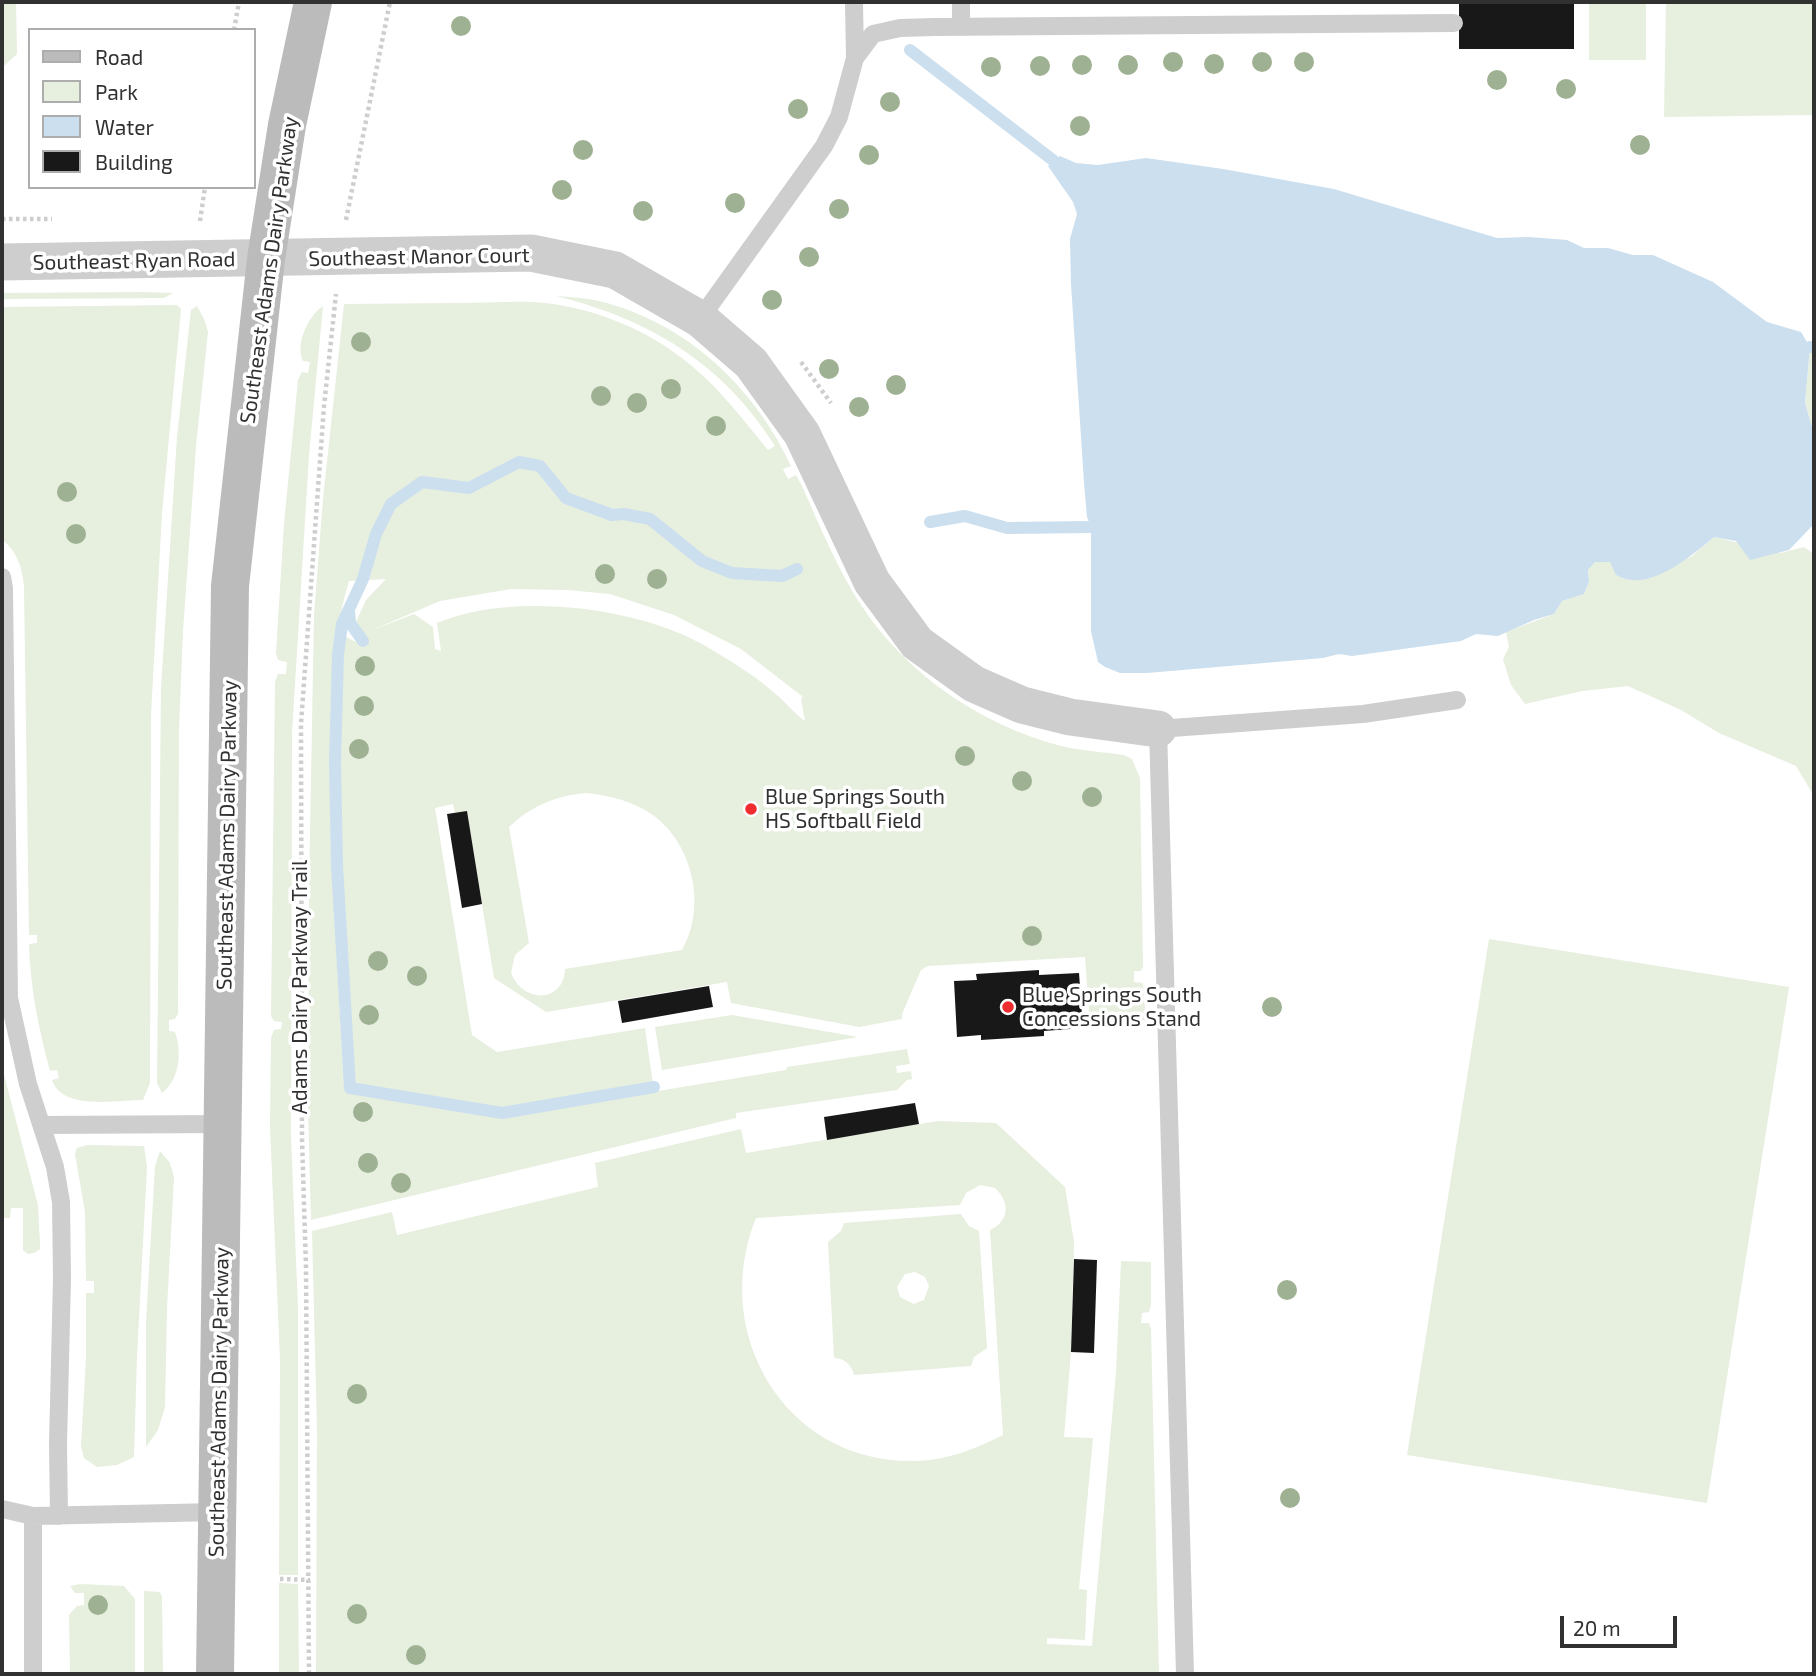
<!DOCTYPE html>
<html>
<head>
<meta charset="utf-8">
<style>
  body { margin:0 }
  #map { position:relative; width:1816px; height:1676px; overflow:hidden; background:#fff; font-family:"Exo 2",sans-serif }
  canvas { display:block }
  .frame { position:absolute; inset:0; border:4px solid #313131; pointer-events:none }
  .legend { position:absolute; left:28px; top:28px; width:228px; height:161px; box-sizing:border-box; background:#fff; border:2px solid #adadad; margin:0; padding:9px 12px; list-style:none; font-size:21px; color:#313131 }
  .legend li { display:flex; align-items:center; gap:14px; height:35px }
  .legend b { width:35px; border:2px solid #adadad }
  .scale { position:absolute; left:1560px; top:1616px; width:117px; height:32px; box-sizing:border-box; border:4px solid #313131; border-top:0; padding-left:9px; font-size:21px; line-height:24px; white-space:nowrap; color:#313131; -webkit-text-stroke:5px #fff; paint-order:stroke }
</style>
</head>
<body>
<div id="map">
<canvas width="1816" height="1676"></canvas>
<div class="frame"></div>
<ul class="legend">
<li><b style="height:9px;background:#bbb"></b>Road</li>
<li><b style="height:19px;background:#e7efdf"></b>Park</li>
<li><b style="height:19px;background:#cbdfef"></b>Water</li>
<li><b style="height:19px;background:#181818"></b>Building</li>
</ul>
<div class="scale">20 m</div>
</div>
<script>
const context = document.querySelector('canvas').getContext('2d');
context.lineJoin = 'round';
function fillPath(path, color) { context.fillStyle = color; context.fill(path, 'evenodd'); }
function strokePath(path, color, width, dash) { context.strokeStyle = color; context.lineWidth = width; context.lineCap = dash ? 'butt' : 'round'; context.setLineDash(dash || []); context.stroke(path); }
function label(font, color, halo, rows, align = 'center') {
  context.font = font + ' "Exo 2",sans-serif'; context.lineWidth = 7; context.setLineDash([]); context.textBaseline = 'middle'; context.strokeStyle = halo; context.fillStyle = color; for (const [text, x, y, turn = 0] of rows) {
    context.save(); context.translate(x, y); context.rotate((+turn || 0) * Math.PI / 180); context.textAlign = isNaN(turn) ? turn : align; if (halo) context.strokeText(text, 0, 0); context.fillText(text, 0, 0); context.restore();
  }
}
fillPath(new Path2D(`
  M2 2H16L17 54 2 68Z
  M1589 2H1646V60H1589Z
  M1666 2H1814V115L1664 117Z
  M142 292 173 293 164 298 2 299V293Z
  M556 296C570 297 585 298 599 301 685 322 754 386 791 466L783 469 788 479 796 475 802 486C820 526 837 569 861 605 907 675 981 725 1061 746 1082 751 1104 752 1124 755L1132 759 1140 778 1143 966 1141 971H1134V982L1143 983 1146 1020 1090 1024 1085 957 928 966 921 970 902 1014V1019L859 1027 731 1003 727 982 546 1012 494 978 467 812 455 813 453 804 435 808 472 1035 497 1052 645 1028 653 1084 502 1111 353 1084C347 983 341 882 341 781 341 734 339 684 346 637L362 645 367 642V636L355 624 366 600 386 579 349 581C327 652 330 729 332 803 333 899 338 995 345 1091L499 1116 511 1115 786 1070 787 1067 907 1049 910 1064 896 1066 897 1073 911 1071 912 1079 907 1080 897 1090 736 1113V1118L311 1220 308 1106 309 889 314 615 323 499 344 304C381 304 419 303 456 303 481 303 507 301 531 302 589 305 649 329 693 367 722 391 744 421 768 450L775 446C723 363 649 319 556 296ZM511 589 567 590 610 594 674 615 741 649 803 697 801 699 805 721C795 714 787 704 778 696 756 676 728 659 702 644 633 606 510 592 437 623L441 651 435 649 433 627 414 614 370 631 440 601ZM587 793C611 796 634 801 654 816 693 845 707 907 682 950L565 969C564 1003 523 1004 511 973L515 955 529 943 509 827C531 806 557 795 587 793Z
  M177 305 181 309 162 513 151 715 150 1083 143 1100C117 1100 62 1111 52 1080L59 1078 57 1070 50 1071C39 1029 30 988 29 944L37 943V935H29L24 587C23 570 17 550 2 540V307Z
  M197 306 204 319 208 332 196 446 183 631 179 728 178 1014 175 1019 169 1020V1031L175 1032C182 1052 180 1079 162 1093L157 1083 161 688 177 437 191 310Z
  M323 306 309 455 292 733 291 1137 298 1309V1575H279L280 1360 270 1127 271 1038 274 1030 281 1029 282 1022 274 1021 271 1016 275 682 278 674H286L287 662 278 660 276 653 284 524 298 380 302 372 308 373 310 362 303 361C295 344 308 316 323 306Z
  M1814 341V434L1805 403 1810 347Z
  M1714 537 1781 553 1804 547 1814 554V796L1796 766 1719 733 1681 710 1628 686 1582 691 1525 704 1511 685 1503 659 1509 647 1506 632 1554 614 1562 601 1584 594 1589 582 1588 570 1595 562H1610L1649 578 1692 556Z
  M1489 939 1789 987 1707 1503 1407 1455Z
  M732 1015 858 1037 662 1070 655 1027Z
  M2 1067 38 1205 40 1245V1249L34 1253 28 1254 23 1250V1208H11L10 1218H2Z
  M938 1121 996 1123 1065 1187 1074 1242 1071 1352 1064 1437 1093 1438 1079 1589 1087 1590 1085 1640 1047 1638V1644L1092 1646 1116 1372 1121 1261 1151 1262V1305L1149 1312 1142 1313 1141 1323H1149L1151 1329 1159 1674H316L317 1430 312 1231 392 1212 397 1235 598 1187 595 1163 741 1129 746 1153ZM980 1185 995 1188C1010 1202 1010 1221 990 1230L1003 1435C976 1449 947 1460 917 1461 786 1465 709 1334 756 1218L960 1205 966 1193Z
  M87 1145 144 1146 147 1167 137 1356 134 1457 117 1465 97 1467 84 1458 81 1446 86 1359V1293H94V1281H86L85 1212 75 1154 77 1148Z
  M160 1151 170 1163 174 1177 167 1308 165 1407 158 1430 146 1447V1322L155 1166Z
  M961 1214 969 1226 979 1231 987 1348 974 1357 971 1366 854 1375C852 1365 844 1358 834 1358L828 1242 841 1231 844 1223ZM915 1272 925 1277 929 1286 924 1300 914 1304 900 1297 897 1287 905 1274Z
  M279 1583 298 1584 299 1674H279Z
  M80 1584 124 1586 135 1599V1674H70L69 1615 77 1606 84 1605V1593H75L70 1586Z
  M144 1591 160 1592 162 1597 163 1674H144Z`), '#e7efdf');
fillPath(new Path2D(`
  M1060 156 1076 163 1098 165 1146 158 1223 169 1334 189 1497 238 1529 237 1567 240 1584 248H1608L1633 255H1653L1713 282 1767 322 1801 332 1810 347 1805 403 1814 434V524L1789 550 1750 560 1736 541 1714 537C1695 553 1660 583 1632 580 1627 580 1621 577 1616 575L1610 562H1595L1588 570 1589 582 1584 594 1562 601 1554 614 1534 620 1498 636 1476 634 1461 641 1352 656 1339 654 1323 658 1147 673H1120L1105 667 1098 662 1091 631V527L1087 517 1084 483 1071 284 1070 239 1077 214 1073 202 1048 166Z`), '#cbdfef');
strokePath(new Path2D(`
  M910 50 1054 161
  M1810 347H1814
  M930 522 965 516 1007 528 1091 527
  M349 611 350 623 363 641
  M654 1087 502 1113 350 1088 337 865 335 762 338 655 342 624 363 579 376 534 391 504 422 482 469 488 519 462 540 466 566 498 612 515 624 514 650 519 702 561 732 573 782 576 797 569`), '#cbdfef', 12);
fillPath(new Path2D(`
  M1459 2H1574V49H1459Z
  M467 811 482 904 462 908 447 814Z
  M1039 970V975L1079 973 1083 1028 1044 1031V1036L981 1040V1035L957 1037 954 981 977 980 976 974Z
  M709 986 713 1007 622 1023 618 1001Z
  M915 1103 919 1124 827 1140 824 1117Z
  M1074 1259 1097 1260 1094 1353 1071 1352Z`), '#181818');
strokePath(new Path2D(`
  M234 30 239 2
  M2 219H52
  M346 220 390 2
  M200 221 205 187
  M801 362 831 403
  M280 1579 310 1580
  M309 1674 306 1267 302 1139 301 724 324 406 336 294`), '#cecece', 4.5, [3.5, 3.5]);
strokePath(new Path2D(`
  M854 2 855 58
  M961 2V27
  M700 319 824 146 839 117 855 58 873 34 900 28 934 27 1454 23
  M2 577 4 588 9 998 28 1084 55 1167 61 1202 62 1278 58 1444 59 1516
  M42 1125 223 1124
  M2 1509 33 1516 217 1512
  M33 1516V1674
  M1185 1674 1158 729 1363 714 1457 700`), '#cecece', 18);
strokePath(new Path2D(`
  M2 262 531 253 615 270 700 319 751 363 802 434 872 582 917 643 974 684 1022 705 1070 717 1158 729`), '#cecece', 37);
strokePath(new Path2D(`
  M215 1674 230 586 266 259 287 125 313 2`), '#bbb', 38);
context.fillStyle = '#9fb193';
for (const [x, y] of [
  [461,26],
  [1173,62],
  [1262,62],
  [1304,62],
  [1214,64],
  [1082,65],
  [1128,65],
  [1040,66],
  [991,67],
  [1497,80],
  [1566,89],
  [890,102],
  [798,109],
  [1080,126],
  [1640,145],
  [583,150],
  [869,155],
  [562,190],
  [735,203],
  [839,209],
  [643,211],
  [809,257],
  [772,300],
  [361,342],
  [829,369],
  [896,385],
  [671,389],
  [601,396],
  [637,403],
  [859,407],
  [716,426],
  [67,492],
  [76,534],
  [605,574],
  [657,579],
  [365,666],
  [364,706],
  [359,749],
  [965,756],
  [1022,781],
  [1092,797],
  [1032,936],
  [378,961],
  [417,976],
  [1272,1007],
  [369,1015],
  [363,1112],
  [368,1163],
  [401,1183],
  [1287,1290],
  [357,1394],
  [1290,1498],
  [98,1605],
  [357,1614],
  [416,1655]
]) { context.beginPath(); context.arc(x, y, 10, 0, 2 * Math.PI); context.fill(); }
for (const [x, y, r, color] of [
  [751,809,7,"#ef2c2f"],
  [1008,1007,7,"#ef2c2f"]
]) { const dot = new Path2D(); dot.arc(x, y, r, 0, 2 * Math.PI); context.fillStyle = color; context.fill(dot); strokePath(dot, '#fff', 2.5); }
label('21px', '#313131', '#fff', [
  ["Southeast Manor Court",419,257,-1],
  ["Southeast Ryan Road",134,261,-1],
  ["Southeast Adams Dairy Parkway",269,270,-82],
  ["Southeast Adams Dairy Parkway",227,835,-89],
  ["Adams Dairy Parkway Trail",300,987,-90],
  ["Southeast Adams Dairy Parkway",219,1402,-89]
]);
label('21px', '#313131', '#fff', [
  ["Blue Springs South",765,797],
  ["HS Softball Field",765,821],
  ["Blue Springs South",1022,995],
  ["Concessions Stand",1022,1019]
], 'left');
</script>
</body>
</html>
